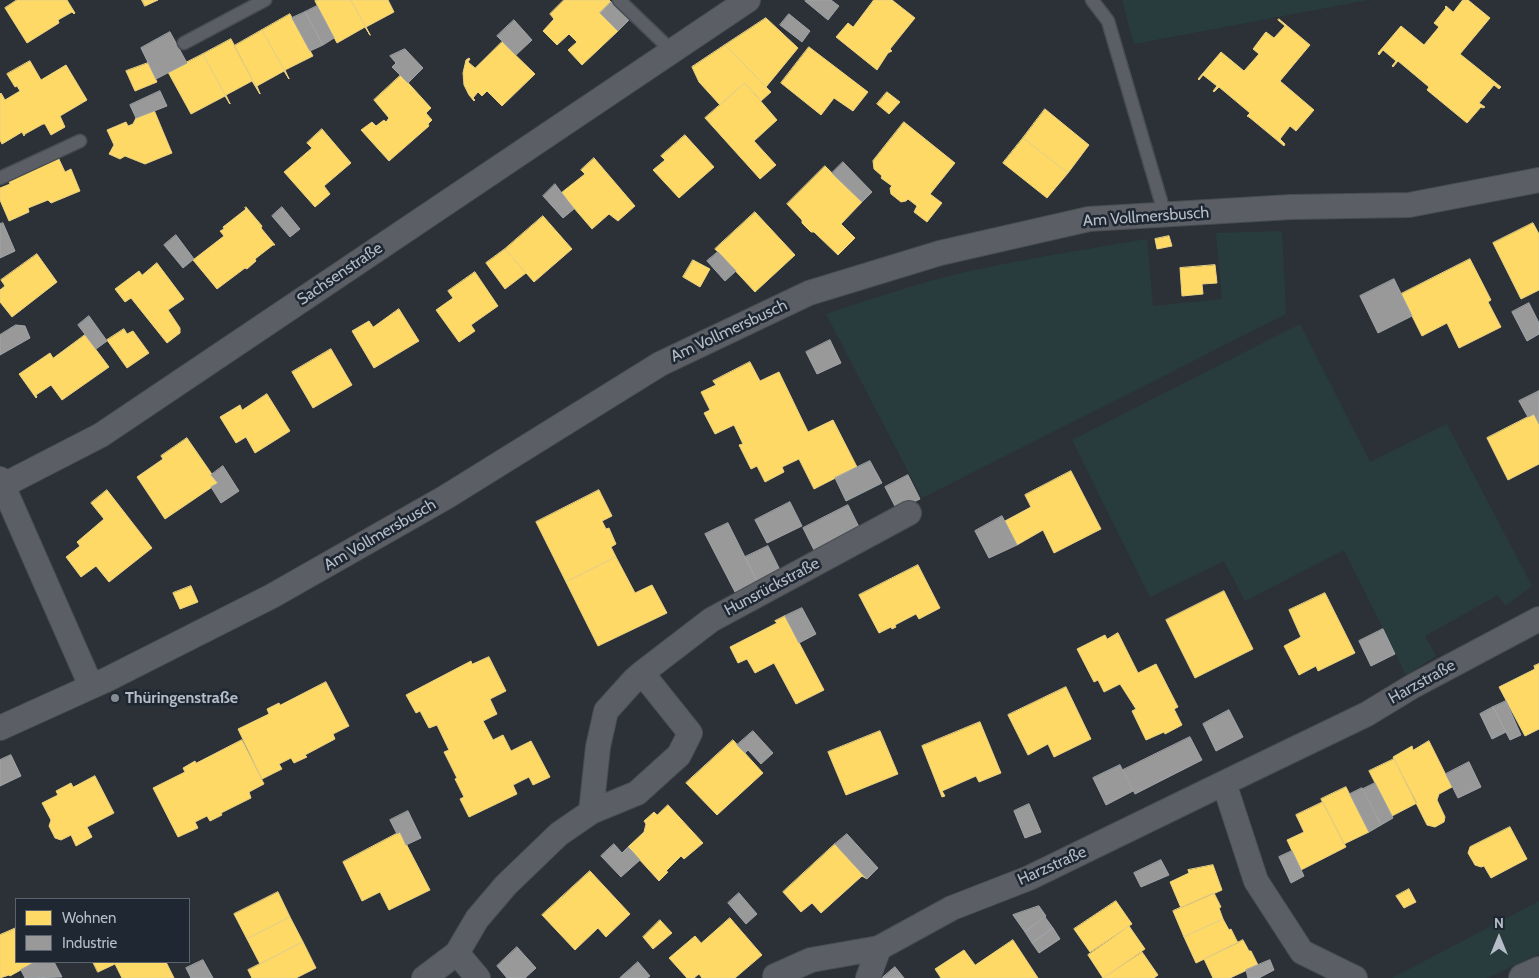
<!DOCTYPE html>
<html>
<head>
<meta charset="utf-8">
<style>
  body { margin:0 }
  #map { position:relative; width:1539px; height:978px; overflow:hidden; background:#2b3137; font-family:Cabin,sans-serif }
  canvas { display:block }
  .legend { position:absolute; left:15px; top:898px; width:175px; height:65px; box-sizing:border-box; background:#1e2732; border:1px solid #5a636e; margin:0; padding:6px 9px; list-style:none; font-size:15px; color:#b5bdc8 }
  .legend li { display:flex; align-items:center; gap:10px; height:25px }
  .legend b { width:25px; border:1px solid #5a636e }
  .north { position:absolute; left:1474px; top:913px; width:50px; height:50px; -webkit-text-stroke:4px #1e2732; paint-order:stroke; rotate:0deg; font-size:14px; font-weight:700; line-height:20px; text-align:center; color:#b5bdc8 }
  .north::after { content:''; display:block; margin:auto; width:18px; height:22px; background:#b5bdc8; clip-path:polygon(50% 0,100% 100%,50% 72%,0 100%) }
</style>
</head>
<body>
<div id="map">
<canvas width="1539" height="978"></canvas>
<ul class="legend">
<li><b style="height:14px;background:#ffd966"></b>Wohnen</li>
<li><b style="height:14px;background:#999"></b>Industrie</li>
</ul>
<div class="north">N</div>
</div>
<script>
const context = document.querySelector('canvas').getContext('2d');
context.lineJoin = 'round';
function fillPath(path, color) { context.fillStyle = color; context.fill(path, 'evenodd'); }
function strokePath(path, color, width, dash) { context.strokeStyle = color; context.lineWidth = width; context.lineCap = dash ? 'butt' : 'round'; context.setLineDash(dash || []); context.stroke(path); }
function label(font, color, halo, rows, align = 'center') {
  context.font = font + ' Cabin,sans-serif'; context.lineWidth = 5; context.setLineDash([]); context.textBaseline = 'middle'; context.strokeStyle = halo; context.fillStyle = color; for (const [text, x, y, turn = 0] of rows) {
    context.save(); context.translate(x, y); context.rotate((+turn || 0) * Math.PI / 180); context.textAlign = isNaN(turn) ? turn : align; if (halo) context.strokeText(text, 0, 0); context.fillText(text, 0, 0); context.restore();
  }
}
fillPath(new Path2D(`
  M1122 0H1368L1134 44Z
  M1282 231 1286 314 922 498 826 314C868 300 910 286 953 275 1017 260 1082 250 1147 239L1153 306 1222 299 1216 233Z
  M1300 324 1370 462 1447 424 1532 586 1505 606 1498 595 1425 636 1436 656 1406 675 1344 550 1245 601 1224 561 1150 597 1072 440Z
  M1539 901V954L1487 978H1392Z`), '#283c3e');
const homes = new Path2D(`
  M17 0H67L75 13 74 14 72 12 58 20 59 23 27 43 5 8Z
  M142 0H158L145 6Z
  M318 0H351L370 35 365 27 337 43 315 1Z
  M351 0H388L394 12 366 27 370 35Z
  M564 0H609L611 2 600 13 618 31 582 65 568 50 577 42 569 34 557 45 543 31 554 19 550 14Z
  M874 0H892L915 18 890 49 892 51 888 53 877 70 836 37 848 23 853 27Z
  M1463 0H1468L1490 18 1460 54 1501 87 1499 89 1494 85 1479 103 1485 107 1483 108 1481 107 1467 123 1427 90 1429 87 1398 61 1393 67 1392 66 1396 61 1383 50 1379 55 1378 53 1401 26 1424 45 1439 27 1434 23 1446 8 1445 7 1446 6 1453 12Z
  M290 14 313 56 285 70 289 79 262 30Z
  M766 18 798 48 766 87 725 45Z
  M1279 19 1310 45 1280 81 1314 110 1296 131 1290 126 1280 139 1285 144 1284 146 1249 117 1247 116 1250 113 1219 87 1214 92 1213 91 1217 86 1203 75 1199 80 1198 79 1221 52 1244 71 1259 54 1253 49 1265 33 1266 32 1274 38 1285 26 1278 20Z
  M262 30 289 79 284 71 257 86 260 94 234 46Z
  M231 39 260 94 252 81 226 95 230 104 203 54Z
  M502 42 535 74 502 106 487 91 482 96 478 92 473 98 475 100 474 101 469 95 464 85 463 73 466 60 469 58 470 59 468 62 475 68Z
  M725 45 771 92 761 101 745 83 720 105 699 82 692 67Z
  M809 47 868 92 853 111 834 98 821 115 781 83Z
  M203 54 230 104 225 96 191 114 168 72Z
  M30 61 41 80 66 65 87 100 60 116 65 127 51 135 45 124H43L25 134 24 136 22 132 2 144 0 140V94L1 93 5 100 20 91 17 86 15 87 7 74Z
  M148 63 157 82 135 91 126 71Z
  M401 75 431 108 426 113 432 120 428 124 429 126 389 161 361 130 372 122 376 126 384 120 386 122 389 118 374 100Z
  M745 83 777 120 754 141 776 165 760 179 705 118Z
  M887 92 900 102 889 114 877 104Z
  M1045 109 1089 145 1068 173 1023 138Z
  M154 110 172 153 145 164 125 156 120 159 109 154 114 145 107 130 126 122 128 126 133 124 136 118Z
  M904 122 955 163 930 194 942 203 927 222 914 212 917 206 908 199 906 201 901 202 891 194 890 188 892 186 881 178 882 176 874 169 873 161Z
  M322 129 351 163 324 186 330 194 315 207 284 172 312 148 307 143Z
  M685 135 714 167 679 198 653 170 665 160 661 156Z
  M1023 138 1068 173 1047 198 1003 163Z
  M57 155 65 172 71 169 80 191 51 203 48 200 28 208 29 212 9 221 0 200V188L10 184 6 175Z
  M594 158 635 206 618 221 609 214 592 229 561 193 585 174 581 170Z
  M825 166 862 202 841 224 855 238 838 255 814 232H811L802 223V220L787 204Z
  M246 207 262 226 261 228 275 245H273L255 259 256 261 247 269 245 268 217 289 193 260 224 236 220 231 224 229 223 227 246 209 245 208Z
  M755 212 795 255 755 292 715 249Z
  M543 216 572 249 534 282 505 249Z
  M1533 223 1539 234V290L1521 299 1493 243Z
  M1169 236 1172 246 1157 249 1155 239Z
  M505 249 526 273 505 289 486 263Z
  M37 254 57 282 12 317 0 302V290L5 286 1 280Z
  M1470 259 1491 300 1488 302 1501 327 1459 348 1447 323 1422 336 1401 294Z
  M693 260 710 269 700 287 683 277Z
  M157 263 184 299 168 310 180 328V333L167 343 131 298 125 302 115 289 139 271 142 275Z
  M1215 265 1217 283 1202 284 1203 294 1182 296 1180 268Z
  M475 272 498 306 471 325 475 331 459 342 436 310 453 298 448 291Z
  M399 309 419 341 374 368 352 331 369 321 373 327Z
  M124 329 127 334 133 331 149 353 127 368 107 340Z
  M85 335 109 367 62 400 51 385 36 395 37 397 36 398 19 374 50 353 53 358Z
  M331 349 352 385 313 408 292 372Z
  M750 362 760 381 779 372 808 432 833 420 857 467 814 489 799 459 782 467 784 472 765 482 757 466 751 469 739 445 743 444 734 425 715 434 704 413 710 410 701 392 716 385 713 381Z
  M267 394 290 431 255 453 246 437 236 443 220 417 240 405 242 410Z
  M1534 414 1539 424V464L1508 480 1487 438Z
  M187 438 218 483 165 519 137 477 163 459 161 456Z
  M1071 471 1101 529 1054 553 1043 530 1017 545 1005 521 1031 507 1025 495Z
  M107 490 152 548 109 582 96 566 81 577 66 557 80 546 77 542 104 519 91 503Z
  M599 490 612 516 602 521 606 529 609 528 616 544 611 547 616 557 566 582 536 522Z
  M616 557 635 593 652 585 667 613 598 646 566 582Z
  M918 565 940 608 919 619 916 614 895 625 896 627 892 629 891 627 879 633 859 595Z
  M191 586 198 602 180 609 173 593Z
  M1224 591 1253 649 1195 678 1166 620Z
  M1325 593 1355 653 1318 671 1316 666 1299 675 1284 646 1301 637 1289 610Z
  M785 616 824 690 796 704 774 663 755 673 747 659 738 663 730 647 777 623 775 621Z
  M1118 633 1138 673 1156 664 1178 707 1174 709 1182 725 1165 734 1164 732 1146 740 1132 711 1136 709 1120 684 1104 692 1098 680 1094 682 1077 649 1105 635 1107 639Z
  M489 657 506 691 490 699 497 714 483 721 493 740 503 735 511 751 531 741 550 777 533 785 529 777 513 785 517 794 469 817 460 799 464 797 455 779 457 778 444 752 449 750 437 725 429 728 420 711 416 713 406 695 471 661 472 664Z
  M1539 664V729L1525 736 1499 687 1535 669 1534 666Z
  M326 682 349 726 333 734 335 739 305 755 307 757 294 763 291 758 279 764 282 769 262 779 238 729 269 714 267 709 279 703 280 705Z
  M1066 687 1091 739 1054 757 1048 744 1028 755 1008 715Z
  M980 722 1001 773 979 782 976 776 942 791 945 796 942 797 922 746Z
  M880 731 898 774 846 795 828 752Z
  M242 740 264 784 249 792 251 798 221 813 222 815 210 821 207 816 195 822 198 828 178 837 153 788 185 772 183 768 195 761 196 763Z
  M733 740 763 773 717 815 686 783Z
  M1429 741 1452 787 1439 794 1437 800 1445 817 1444 822 1435 827 1427 825 1393 757 1412 746 1413 750Z
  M1394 759 1417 803 1392 816 1369 771Z
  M95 776 114 813 87 827 92 837 76 846 71 835 61 840 55 838 49 826 51 820 42 803 58 795 56 791 71 783 73 787Z
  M1346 787 1369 832 1344 844 1321 799Z
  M1323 802 1346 847 1301 870 1287 840 1304 832 1296 815Z
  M668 805 703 843 684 859 681 856 666 871 668 872 659 881 628 847 644 832 646 824 644 821 654 812 657 815Z
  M1510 827 1527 859 1491 878 1484 866 1481 867 1475 865 1468 853 1470 847Z
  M400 832 430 890 389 910 380 892 362 901 343 862Z
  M835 844 867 879 862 876 821 913 812 903 801 912 783 892Z
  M1213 865 1222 890 1181 908 1170 882 1189 873 1188 870Z
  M590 871 630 914 606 937 598 928 575 950 542 915Z
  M1409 889 1416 902 1404 908 1396 896Z
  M278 892 290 917 247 939 234 914Z
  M1214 893 1221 907 1219 908 1223 919 1184 937 1173 911Z
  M1116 901 1132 924 1090 952 1074 929Z
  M290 917 303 942 260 964 247 939Z
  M730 918 762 955 735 978H702L699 974 694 978H687L669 958 695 936 701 943Z
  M1223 919 1229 930 1231 929 1238 943 1196 963 1184 937Z
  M660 920 672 933 653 949 643 937Z
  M1129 926 1145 949 1103 978 1088 955Z
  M16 928V962H35L10 976 9 975 0 978V935Z
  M1013 940 1038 978H941L935 969 964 950 975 965Z
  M1243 940 1249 951H1251L1258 965 1230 978H1213L1204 959Z
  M303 942 316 968 296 978H252L248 970Z
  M1142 952 1158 975 1154 978H1103Z
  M93 962H166L174 978H122L115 964 98 972Z`);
fillPath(homes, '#ffd966');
strokePath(homes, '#e9d183', 1);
const industry = new Path2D(`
  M806 0H831L839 6 828 20 805 1Z
  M611 2 629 20 618 31 600 13Z
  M317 6 334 38 323 45 305 12Z
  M305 12 323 45 310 51 292 18Z
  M789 14 810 31 802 42 780 25Z
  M514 20 532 40 516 55 497 36Z
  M170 32 187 63 156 79 141 48Z
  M405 49 423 68 408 83 392 67 396 63 390 56Z
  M160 91 167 106 136 118 130 105Z
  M843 162 872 192 862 202 832 173Z
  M555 184 574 209 563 218 543 196Z
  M282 207 300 229 290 237 272 216Z
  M3 223 15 251 0 258V224Z
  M176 235 194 259 183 268 164 245Z
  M718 252 736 271 725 281 707 261Z
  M1394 279 1412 316 1378 333 1360 296Z
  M1529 303 1539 323V334L1527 341 1512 312Z
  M89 316 107 341 96 349 78 325Z
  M16 325 25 326 30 338 0 355V335Z
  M830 340 841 363 817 374 806 352Z
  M1539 391V424L1534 414 1528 417 1519 401Z
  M870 461 882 483 846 501 835 478Z
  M223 466 239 491 221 503 211 487 218 483 211 475Z
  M908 475 920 499 897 510 885 487Z
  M790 502 802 526 767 543 755 520Z
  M848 505 860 529 815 552 803 528Z
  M1002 516 1017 545 989 558 975 531Z
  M728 523 757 581 735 592 705 534Z
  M768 546 780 570 757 581 745 557Z
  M802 608 816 634 799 643 785 616Z
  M1383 629 1395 654 1371 666 1359 641Z
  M1506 701 1521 735 1510 740 1493 707Z
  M1493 707 1506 732 1492 739 1480 714Z
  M1229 710 1243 737 1216 751 1203 724Z
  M753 731 773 753 761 764 748 750 745 753 737 745Z
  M1190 737 1202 760 1135 794 1123 770Z
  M11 755 21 776 0 786V760Z
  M1469 762 1481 787 1458 798 1446 774Z
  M1120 765 1133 791 1106 805 1093 778Z
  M1375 783 1393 818 1381 825 1363 789Z
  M1362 788 1381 825 1369 832 1350 794Z
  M1029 804 1041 832 1025 838 1014 811Z
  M408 811 421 838 406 845 400 832 397 834 390 820Z
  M847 834 878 868 867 879 835 844Z
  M614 844 622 853 628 847 640 860 621 877 601 856Z
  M1292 851 1304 876 1291 883 1279 857Z
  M1161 860 1169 875 1141 887 1134 873Z
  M739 893 757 914 746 924 728 903Z
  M1039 906 1046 916 1025 932 1013 915Z
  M1045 917 1053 928 1032 943 1025 932Z
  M1053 928 1060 939 1039 953 1032 943Z
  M517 947 536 968 525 978H507L497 966Z
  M203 960 213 978H191L186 968Z
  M1270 960 1274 970 1259 978H1248L1246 970Z
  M35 962H54L62 977 25 978 21 970Z
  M638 962 650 976 647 978H620Z
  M895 967 904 978H882Z`);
fillPath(industry, '#999');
strokePath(industry, '#a1a4a7', 1);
const service = new Path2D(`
  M619 0 672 51
  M1092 0 1108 21 1165 215
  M184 43 265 0
  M0 178 80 141`);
const minor = new Path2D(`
  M0 479 91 686
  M0 487 101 435 748 0
  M642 673 711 620 909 513
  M0 728 108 679 272 596 446 497 660 364 809 293 940 253 1089 219 1291 207 1409 205 1539 180
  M457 953 478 978
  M424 978 457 953 477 919 506 885 559 834 591 812 637 793 679 755 690 733 642 673 634 680 606 711 598 747 591 812
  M776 978 775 976 811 960 879 948 952 908 1029 878 1224 783
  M868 978 879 948
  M1355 978 1302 952 1256 881 1224 783 1367 714 1413 686 1539 619`);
const tertiary = new Path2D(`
  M1523 978 1539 971`);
strokePath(service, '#484d52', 15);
strokePath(minor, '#484d52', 26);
strokePath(tertiary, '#484d52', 30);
strokePath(service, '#5b5f65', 12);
strokePath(minor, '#5b5f65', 24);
strokePath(tertiary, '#5b5f65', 28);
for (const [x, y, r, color] of [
  [115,698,5,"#858c95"]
]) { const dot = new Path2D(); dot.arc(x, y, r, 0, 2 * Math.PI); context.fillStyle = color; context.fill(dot); strokePath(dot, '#1e2732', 2); }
label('16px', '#b5bdc8', '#1e2732', [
  ["Am Vollmersbusch",1146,217,-4],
  ["Sachsenstraße",340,274,-34],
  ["Am Vollmersbusch",729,331,-25],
  ["Am Vollmersbusch",380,535,-30],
  ["Hunsrückstraße",772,587,-28],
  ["Harzstraße",1422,682,-29],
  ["Harzstraße",1052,866,-24]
]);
label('bold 16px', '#b5bdc8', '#1e2732', [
  ["Thüringenstraße",125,698]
], 'left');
</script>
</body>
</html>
